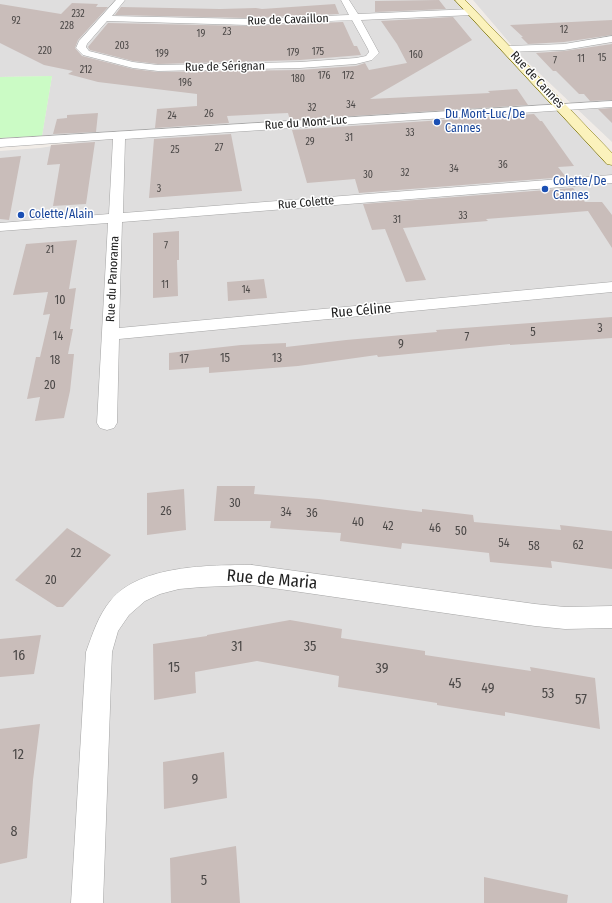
<!DOCTYPE html>
<html>
<head>
<meta charset="utf-8">
<style>
  body { margin:0 }
  canvas { display:block; background:#f1ece7 }
</style>
</head>
<body>
<canvas width="612" height="903"></canvas>
<script>
const context = document.querySelector('canvas').getContext('2d');
context.lineJoin = 'round';
function fillPath(path, color) { context.fillStyle = color; context.fill(path, 'evenodd'); }
function strokePath(path, color, width, dash) { context.strokeStyle = color; context.lineWidth = width; context.lineCap = dash ? 'butt' : 'round'; context.setLineDash(dash || []); context.stroke(path); }
function label(font, color, halo, rows, align = 'center') {
  context.font = font + ' "Fira Sans Condensed",sans-serif'; context.lineWidth = 3; context.setLineDash([]); context.textBaseline = 'middle'; context.strokeStyle = halo; context.fillStyle = color; for (const [text, x, y, turn = 0] of rows) {
    context.save(); context.translate(x, y); context.rotate((+turn || 0) * Math.PI / 180); context.textAlign = isNaN(turn) ? turn : align; if (halo) context.strokeText(text, 0, 0); context.fillText(text, 0, 0); context.restore();
  }
}
fillPath(new Path2D(`
  M0 0H460L612 161V903H0V151L40 148 115 136H42L52 76 0 77Z
  M473 0H612V142L520 55Z`), '#dfdede');
fillPath(new Path2D(`
  M52 76 42 136 0 138V77Z`), '#cbfbc5');
fillPath(new Path2D(`
  M439 0 446 9 375 12V1Z
  M72 3 98 4 96 7H108L78 40 75 48 82 56 133 69 158 72 300 70 356 66 365 63 369 70 407 63 397 44 381 21 453 17 472 40 370 99 490 93 488 91 517 89 528 105 290 120 288 113 266 114 227 116 229 123 155 128 157 109 197 106V94L98 82 68 74 73 71 44 65 0 43V4L61 14Z
  M335 4 339 14 248 18 115 15 121 7 220 9 256 8 262 9Z
  M612 20V35L564 42 528 44 521 37H523L510 25Z
  M343 22 354 46H357L361 55 300 60 158 64 133 61 90 50 88 47 108 23 248 26Z
  M612 44V100L590 101 584 94H579L556 71H553L536 53 564 51Z
  M612 108V123L598 109Z
  M98 113 96 132 53 134 57 119 67 118V115Z
  M534 114 540 121H542L574 166 558 167 566 177 359 193 355 179 307 183 292 130Z
  M231 134 242 191 149 198 154 139Z
  M95 142 86 204 53 206 60 164 47 165 51 145Z
  M21 156 9 220 0 219V158Z
  M573 188 585 202H602L612 215V248L588 211 486 219 488 221 403 228 426 280 406 282 385 229 372 230 363 204Z
  M179 231V260H177L178 296 153 298V233Z
  M77 240 69 289 76 288 70 329H73L68 354H74L70 391 64 418 35 421 40 397 27 399 36 357H40L50 314 43 315 48 292 13 295 26 244Z
  M264 279 267 298 228 301 227 282Z
  M612 317V338L510 345V344L378 357 377 355 298 366 209 373V367L169 370V353L241 345 286 343V347L346 340 437 332 436 330Z
  M217 486H255L254 494 319 499 422 512V509L473 515 474 522 561 530 560 525 612 531V569L551 561 552 568 490 562 489 553 402 543 401 549 340 541 341 533 270 528 271 521H214Z
  M184 489 186 530 147 535V493Z
  M67 528 111 555 63 607H57L15 580Z
  M290 620 342 629 341 638 425 651V655L531 671 530 667 595 678 600 729 505 712V716L437 705V703L338 687 339 676 257 661 195 672 196 693 154 700 153 644 207 636V635Z
  M41 635 34 674 0 677V639Z
  M40 724 33 780 27 858 0 864V729Z
  M224 752 227 798 164 809 163 762Z
  M236 846 240 903H171L170 858Z
  M484 877 568 895 567 903H484Z`), '#c9bdba');
const street = new Path2D(`
  M116 0H125L112 16 248 19 349 15 341 0H349L358 14 472 9 476 12 472 15 361 20 379 53 372 60 356 64 300 68 158 71 133 68 83 55 76 48 79 41ZM352 20 368 49 369 52 366 56 356 58 300 62 158 65 133 62 89 51 86 47 87 44 107 21 248 25Z
  M612 36V42L564 50 508 52 503 49 508 46 564 44Z
  M612 101V107L125 139 123 213 612 175V183L122 222 119 328 612 282V292L119 339 117 423 114 428 107 430 100 428 97 423 108 223 0 231V223L109 214 113 139 0 147V139Z
  M252 565 535 604 565 607 612 606V628L565 629 535 626 252 585 202 587 179 589 160 594 145 601 129 615 118 631 112 652 103 903H71L86 652C93 633 98 616 111 600 140 565 210 565 252 565Z`);
const secondary = new Path2D(`
  M455 0H465L612 153V165L607 164Z`);
strokePath(street, '#a5a5a5', 1);
strokePath(secondary, '#7d7303', 1);
fillPath(street, '#fff');
fillPath(secondary, '#fbf2bc');
for (const [x, y, r, color] of [
  [437,122,4,"#1a4fb4"],
  [545,189,4,"#1a4fb4"],
  [21,215,4,"#1a4fb4"]
]) { const dot = new Path2D(); dot.arc(x, y, r, 0, 2 * Math.PI); context.fillStyle = color; context.fill(dot); strokePath(dot, '#fff', 1.5); }
label('10px', '#4b4847', null, [
  ["232",78,14],
  ["92",16,21],
  ["228",67,26],
  ["12",564,30],
  ["23",227,32],
  ["19",201,34],
  ["203",122,46],
  ["220",45,51],
  ["175",318,52],
  ["179",293,53],
  ["199",162,54],
  ["160",416,55],
  ["15",602,58],
  ["11",581,59],
  ["7",555,61],
  ["212",86,70],
  ["176",324,76],
  ["172",348,76],
  ["180",298,79],
  ["196",185,83],
  ["34",351,105],
  ["32",312,108],
  ["26",209,114],
  ["24",172,116],
  ["33",410,133],
  ["31",349,138],
  ["29",310,142],
  ["27",219,148],
  ["25",175,150],
  ["36",503,165],
  ["34",454,169],
  ["32",405,173],
  ["30",368,175],
  ["3",159,189],
  ["33",463,216],
  ["31",397,220],
  ["7",166,246],
  ["21",50,250],
  ["11",165,285],
  ["14",246,290]
]);
label('12px', '#212121', '#fff', [
  ["Rue de Cavaillon",288,20,-2],
  ["Rue de Sérignan",225,67,-1],
  ["Rue de Cannes",537,80,47],
  ["Rue du Mont-Luc",306,123,-4],
  ["Rue Colette",306,203,-5],
  ["Rue du Panorama",113,279,-87]
]);
label('12px', '#164399', '#fff', [
  ["Du Mont-Luc/De",445,115],
  ["Cannes",445,129],
  ["Colette/De",553,182],
  ["Cannes",553,196],
  ["Colette/Alain",29,215]
], 'left');
label('12px', '#4b4847', null, [
  ["10",60,301],
  ["3",600,329],
  ["5",533,333],
  ["14",58,337],
  ["7",467,338],
  ["9",401,345],
  ["15",225,359],
  ["13",277,359],
  ["17",184,360],
  ["18",55,361],
  ["20",50,386],
  ["30",235,504],
  ["26",166,512],
  ["34",286,513],
  ["36",312,514],
  ["40",358,523],
  ["42",388,527],
  ["46",435,529],
  ["50",461,532],
  ["54",504,544],
  ["62",578,546],
  ["58",534,547],
  ["22",76,554],
  ["20",51,581]
]);
label('14px', '#212121', '#fff', [
  ["Rue Céline",361,311,-5]
]);
label('14px', '#4b4847', null, [
  ["31",237,647],
  ["35",310,647],
  ["16",19,656],
  ["15",174,668],
  ["39",382,669],
  ["45",455,684],
  ["49",488,689],
  ["53",548,694],
  ["57",581,700],
  ["12",18,755],
  ["9",195,780],
  ["8",14,832],
  ["5",204,881]
]);
label('17px', '#212121', '#fff', [
  ["Rue de Maria",272,580,5]
]);
</script>
</body>
</html>
